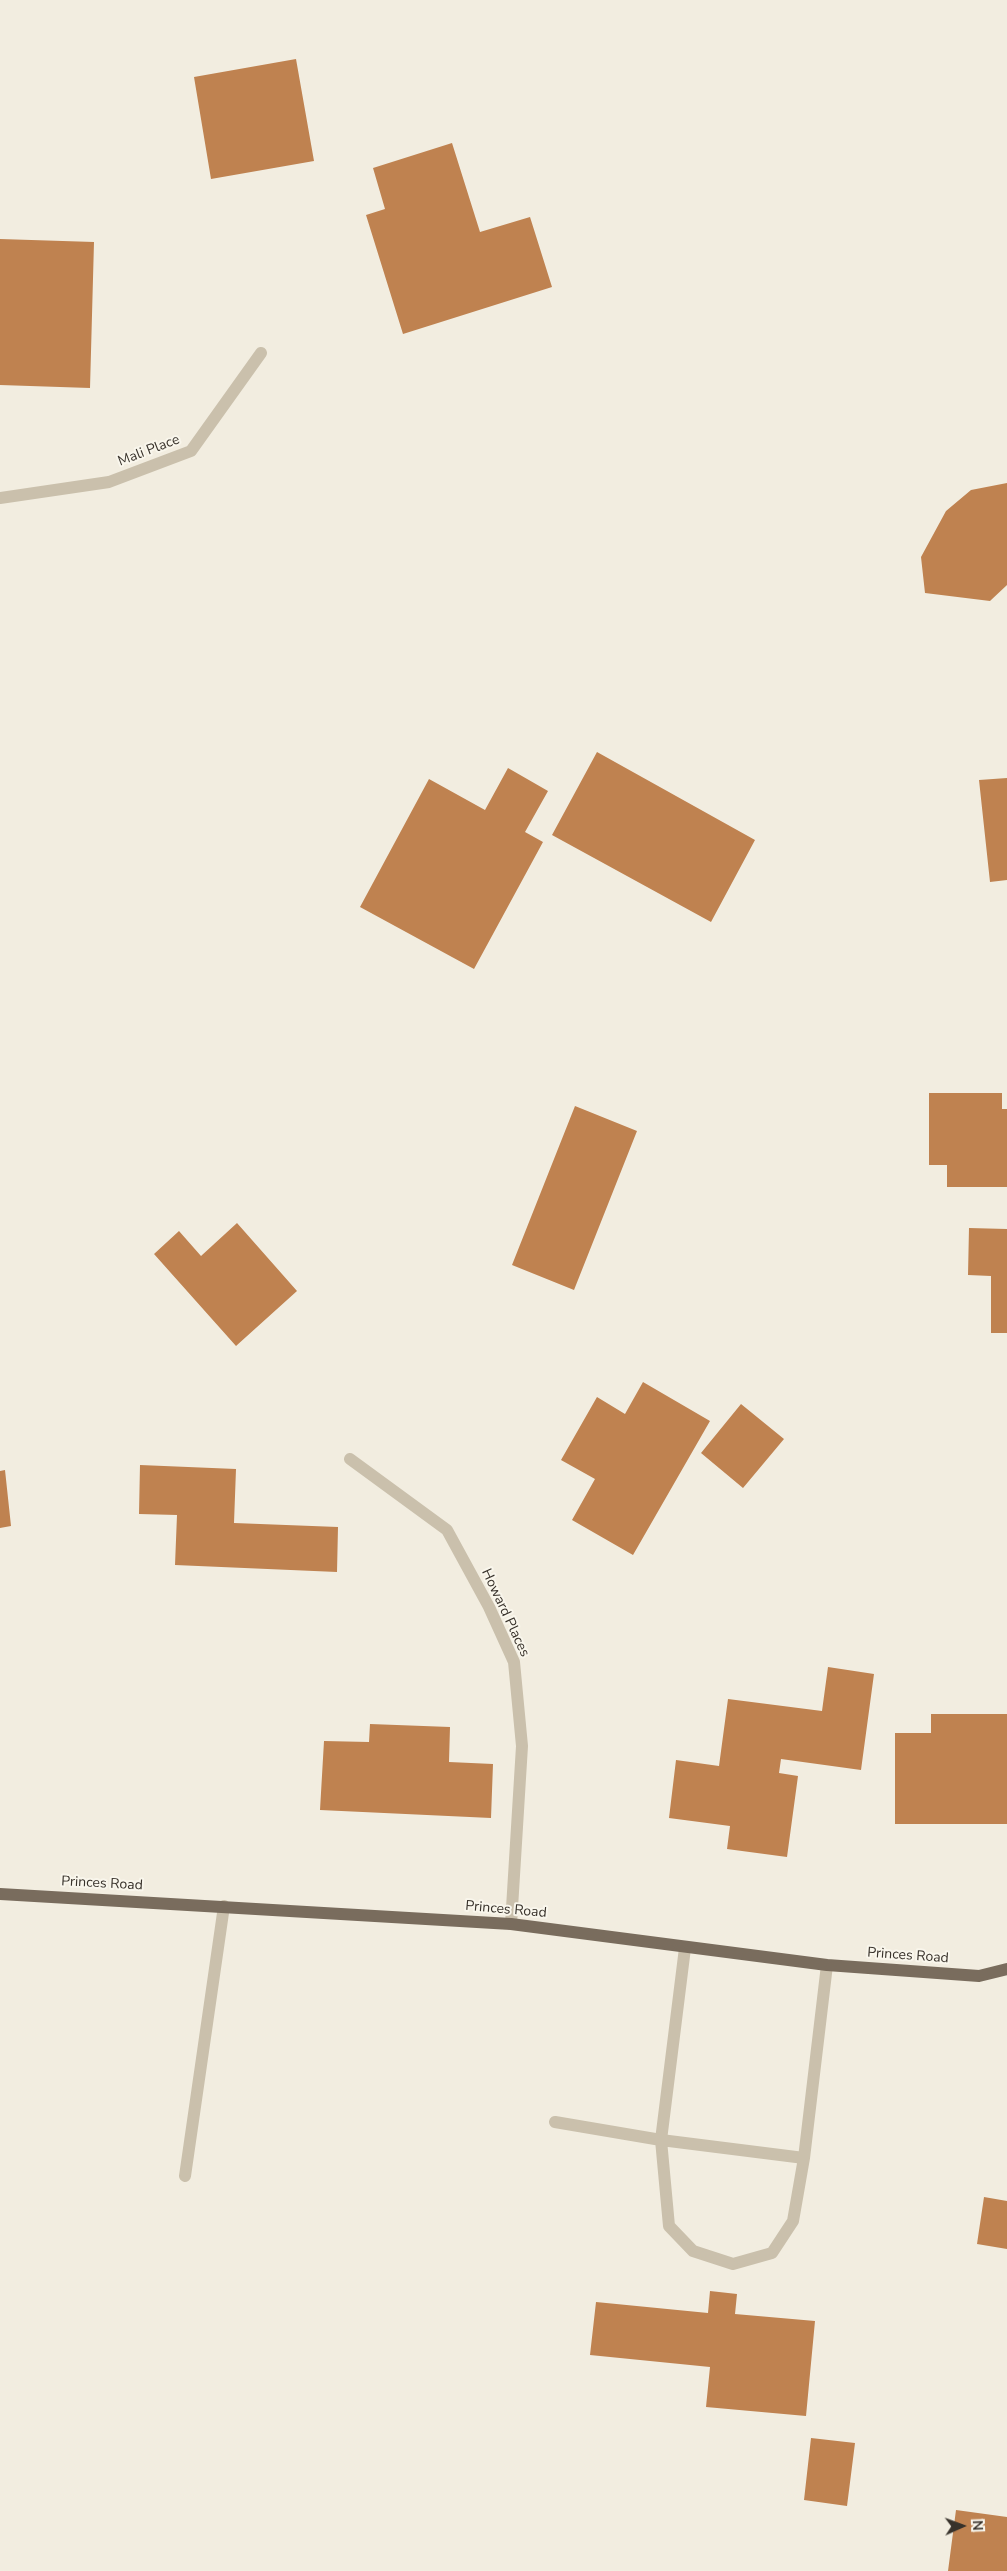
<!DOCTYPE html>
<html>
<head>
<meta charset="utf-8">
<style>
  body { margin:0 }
  #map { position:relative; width:1007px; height:2571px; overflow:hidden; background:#f2ede0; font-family:"Nunito Sans",sans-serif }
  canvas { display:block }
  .north { position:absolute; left:937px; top:2501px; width:50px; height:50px; -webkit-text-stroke:4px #f9f6ec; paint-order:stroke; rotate:88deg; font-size:14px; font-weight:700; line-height:20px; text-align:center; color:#38322b }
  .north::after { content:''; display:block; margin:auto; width:18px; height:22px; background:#38322b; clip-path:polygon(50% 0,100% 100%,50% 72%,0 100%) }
</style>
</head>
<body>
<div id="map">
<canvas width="1007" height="2571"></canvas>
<div class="north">N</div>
</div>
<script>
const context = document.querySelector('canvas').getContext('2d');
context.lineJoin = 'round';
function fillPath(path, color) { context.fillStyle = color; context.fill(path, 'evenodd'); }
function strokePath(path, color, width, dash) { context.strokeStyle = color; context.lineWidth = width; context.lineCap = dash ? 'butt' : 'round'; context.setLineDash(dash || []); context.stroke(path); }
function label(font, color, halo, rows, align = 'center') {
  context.font = font + ' "Nunito Sans",sans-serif'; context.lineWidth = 4; context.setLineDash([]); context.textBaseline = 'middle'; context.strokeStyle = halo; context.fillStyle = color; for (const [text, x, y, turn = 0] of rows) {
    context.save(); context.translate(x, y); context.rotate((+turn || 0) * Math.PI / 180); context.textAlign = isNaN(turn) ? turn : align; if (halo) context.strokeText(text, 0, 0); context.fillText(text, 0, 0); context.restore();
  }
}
fillPath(new Path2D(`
  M296 59 314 161 211 179 194 77Z
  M452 143 480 232 530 217 552 287 403 334 366 215 385 209 373 168Z
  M0 239 94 242 90 388 0 385Z
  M1007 483V585L990 601 925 593 921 557 946 511 971 490Z
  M597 752 755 840 711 922 552 835Z
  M508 768 548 791 525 832 543 842 474 969 360 907 429 779 485 810Z
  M1007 778V880L990 882 979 780Z
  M929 1093H1002V1109H1007V1187H947V1165H929Z
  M575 1106 637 1131 574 1290 512 1265Z
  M237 1223 297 1291 236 1346 154 1254 179 1231 201 1256Z
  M969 1228 1007 1229V1333H991V1276L968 1275Z
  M643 1382 710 1421 633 1555 572 1520 595 1479 561 1460 597 1397 625 1414Z
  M741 1404 784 1439 743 1488 701 1453Z
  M140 1465 236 1469 234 1523 338 1527 337 1572 175 1565 177 1515 139 1514Z
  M5 1470 11 1526 0 1528V1471Z
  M828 1667 874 1674 861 1770 781 1759 779 1773 798 1776 787 1857 727 1849 730 1826 669 1818 676 1760 719 1766 728 1699 822 1711Z
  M931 1714H1007V1824H895V1733H931Z
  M370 1724 450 1727 449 1762 493 1764 491 1818 320 1810 324 1741 369 1742Z
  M984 2197 1007 2201V2249L977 2244Z
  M710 2291 737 2294 735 2314 815 2321 806 2416 706 2407 710 2367 590 2355 596 2302 708 2313Z
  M811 2438 855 2443 847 2506 804 2500Z
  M956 2510 1007 2517V2571H948Z`), '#bf8250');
strokePath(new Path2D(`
  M0 498 109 482 191 451 261 353
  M350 1459 447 1530 489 1607 514 1662 522 1746 511 1924
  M685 1948 661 2140 669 2226 693 2251 733 2264 772 2253 793 2221 804 2158 827 1965
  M555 2122 661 2140 804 2158
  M185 2176 224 1906`), '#cac0ac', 12);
strokePath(new Path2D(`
  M0 1894 511 1924 827 1965 979 1976 1007 1969`), '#796c5d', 12);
label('14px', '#38322b', '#f9f6ec', [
  ["Mali Place",149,451,-21],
  ["Howard Places",505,1613,65],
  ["Princes Road",102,1884,3],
  ["Princes Road",506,1910,5],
  ["Princes Road",908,1956,4]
]);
</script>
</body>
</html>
